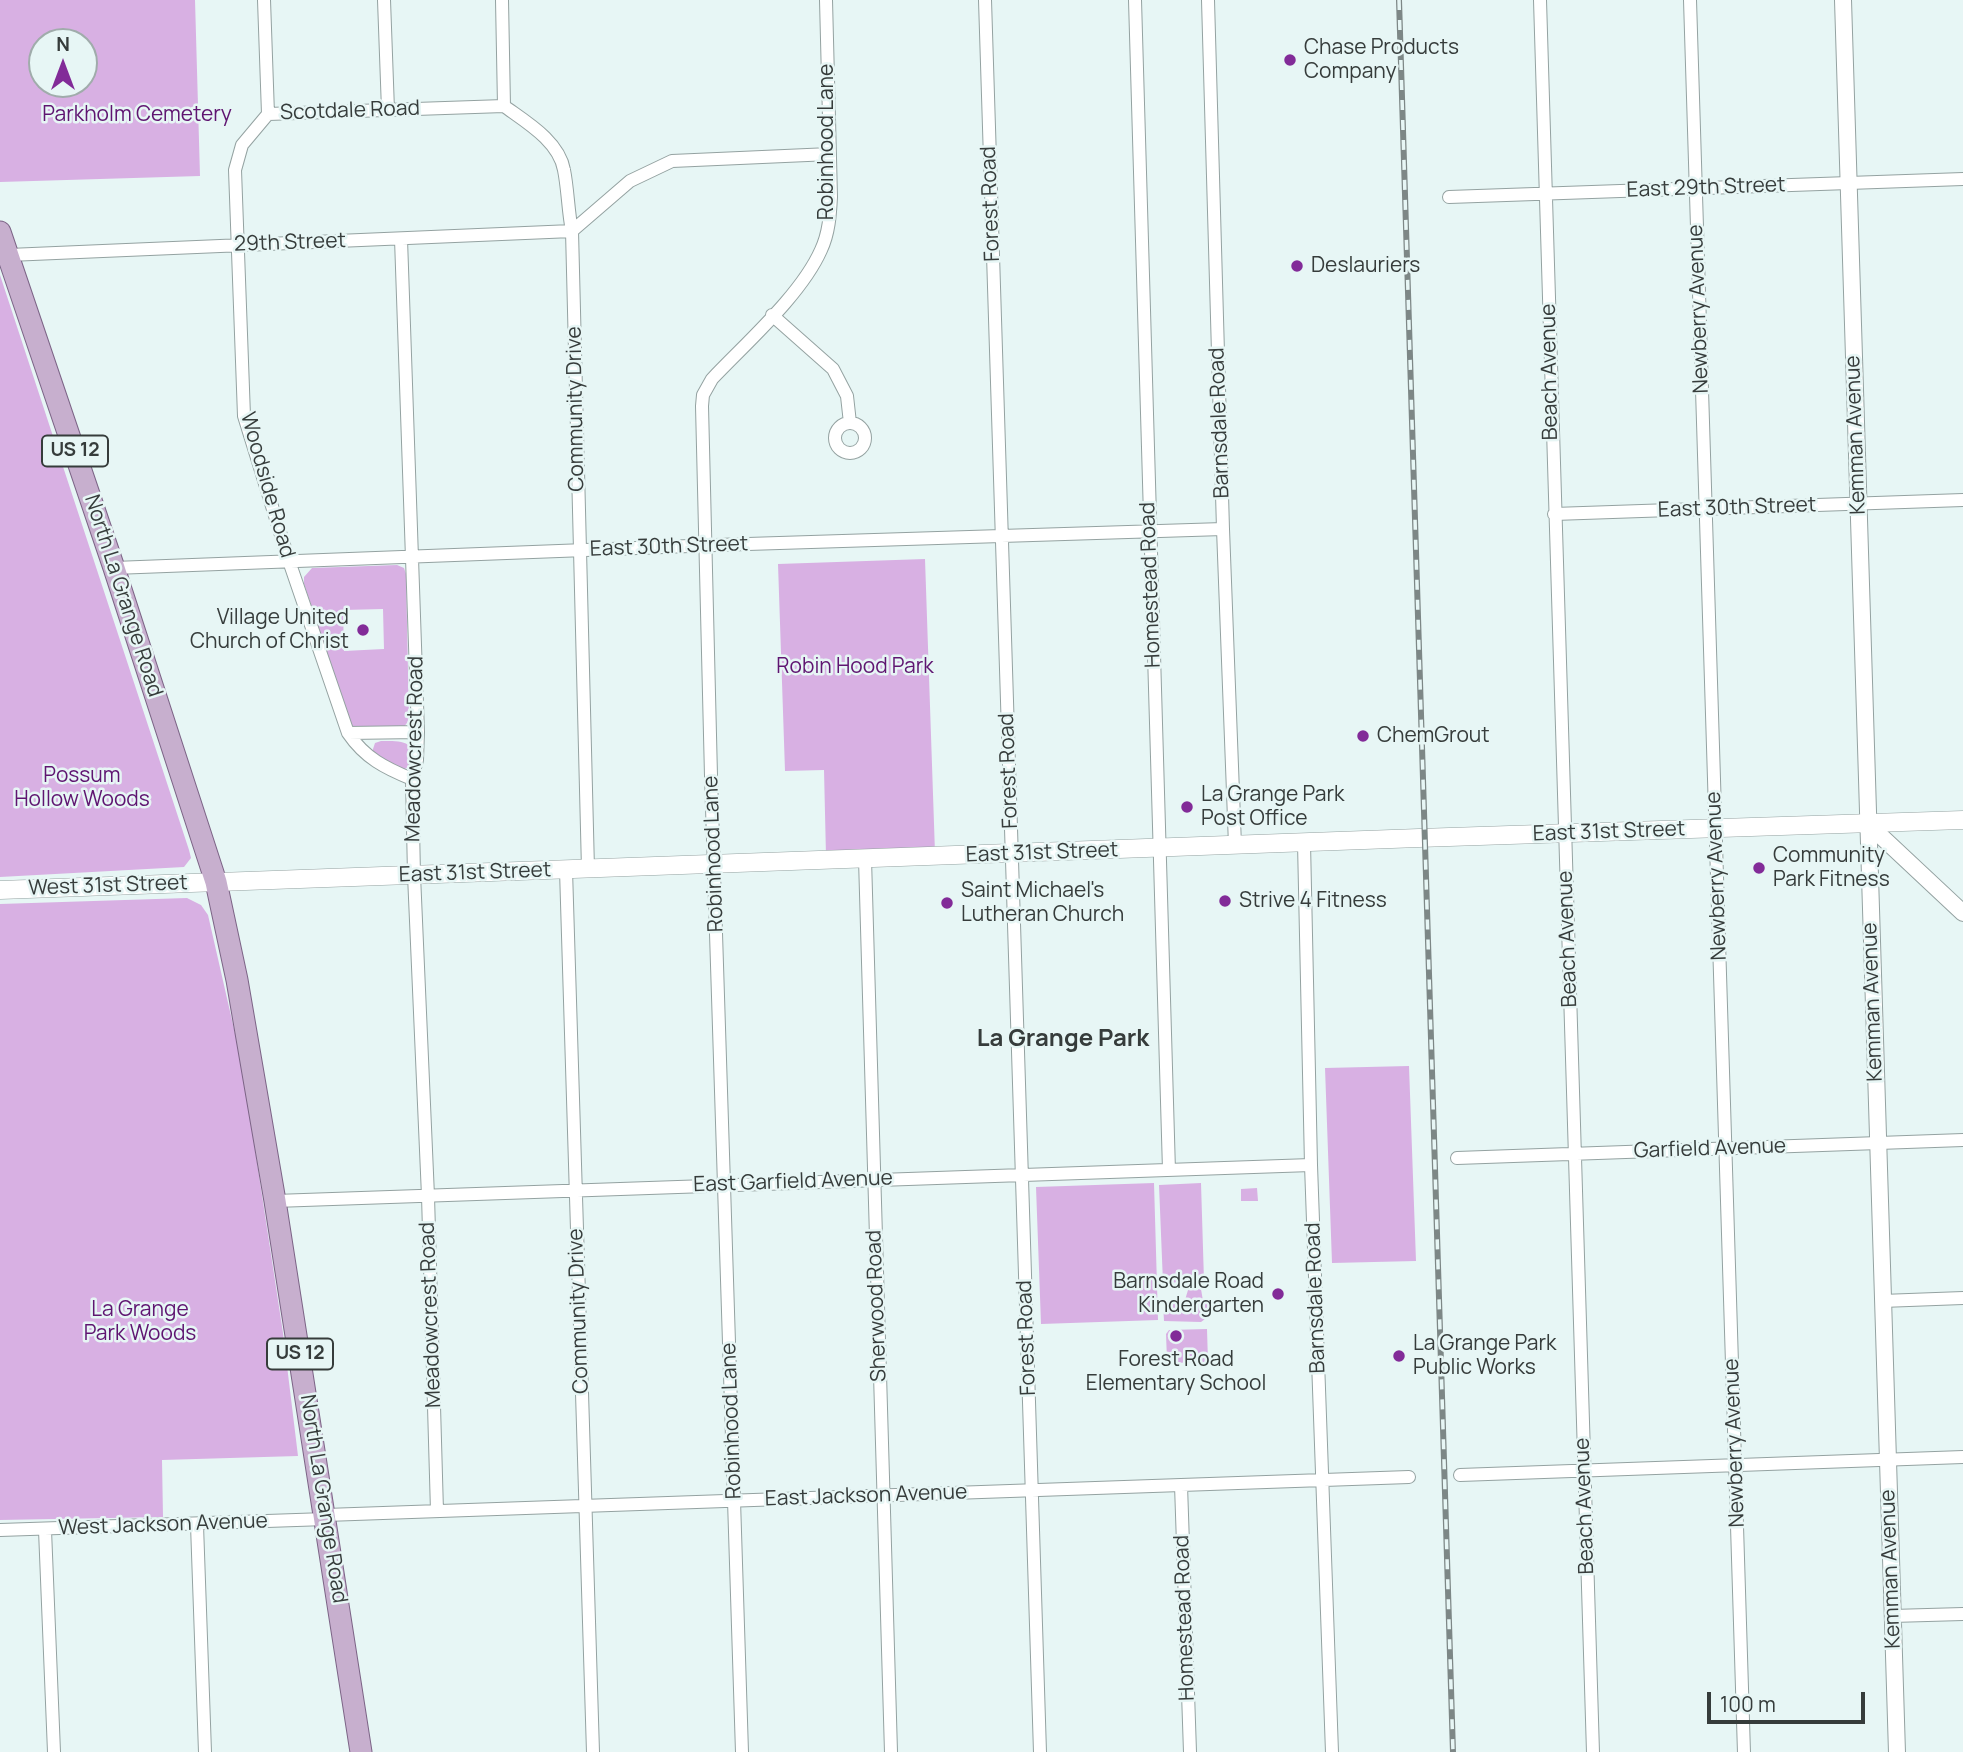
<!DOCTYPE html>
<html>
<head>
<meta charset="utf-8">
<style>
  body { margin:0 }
  #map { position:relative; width:1963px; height:1752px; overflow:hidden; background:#e7f6f5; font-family:Manrope,sans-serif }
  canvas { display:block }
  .north { position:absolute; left:28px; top:28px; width:70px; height:70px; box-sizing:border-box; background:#e7f6f5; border:2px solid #a0acab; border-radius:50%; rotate:0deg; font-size:19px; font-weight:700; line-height:28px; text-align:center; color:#363c3b }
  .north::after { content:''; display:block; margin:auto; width:24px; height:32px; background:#822b98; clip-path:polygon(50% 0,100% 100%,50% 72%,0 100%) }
  .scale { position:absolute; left:1707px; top:1692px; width:158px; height:32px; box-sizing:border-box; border:4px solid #363c3b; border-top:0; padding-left:9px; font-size:21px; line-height:24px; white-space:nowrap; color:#363c3b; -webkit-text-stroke:5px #e7f6f5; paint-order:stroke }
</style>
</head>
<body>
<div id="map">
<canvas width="1963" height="1752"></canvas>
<div class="north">N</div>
<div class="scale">100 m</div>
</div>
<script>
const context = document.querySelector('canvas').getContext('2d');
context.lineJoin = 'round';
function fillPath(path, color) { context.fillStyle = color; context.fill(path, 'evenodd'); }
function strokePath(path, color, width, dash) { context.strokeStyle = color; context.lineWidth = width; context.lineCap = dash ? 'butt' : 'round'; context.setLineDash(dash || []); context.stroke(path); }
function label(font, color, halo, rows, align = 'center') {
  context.font = font + ' Manrope,sans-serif'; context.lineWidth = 5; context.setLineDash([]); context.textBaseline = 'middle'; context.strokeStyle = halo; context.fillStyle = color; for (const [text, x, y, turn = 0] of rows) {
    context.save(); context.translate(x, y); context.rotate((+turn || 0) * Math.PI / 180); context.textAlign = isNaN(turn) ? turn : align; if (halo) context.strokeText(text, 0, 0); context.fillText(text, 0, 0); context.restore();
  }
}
fillPath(new Path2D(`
  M0 0H195L200 176 0 182ZM42 42H84V84H42Z
  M0 275 189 850 191 858 184 867 0 877Z
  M925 559 935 853 826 856 824 770 785 771 778 564Z
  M397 565 404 568 406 574 409 720 404 727 355 728 351 724 304 584V577L312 568ZM383 609 384 649 344 651 343 610Z
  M381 741C402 741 420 740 407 768L402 770 372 752 375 743Z
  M187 898 201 905 208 915 242 1064 283 1333 298 1456 162 1460 163 1517 0 1520V904Z
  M1409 1066 1416 1261 1332 1263 1325 1068Z
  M1154 1183 1158 1320 1041 1324 1036 1187Z
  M1201 1183 1204 1281 1163 1283 1159 1185Z
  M1257 1188 1258 1201H1241V1189Z
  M1201 1289 1203 1301 1209 1305V1316L1201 1322 1164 1321 1163 1302 1185 1300 1188 1290Z
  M1207 1329 1208 1362 1171 1363 1167 1360 1166 1334 1169 1330Z`), '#d8b0e3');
const minor = new Path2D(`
  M264 0 268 114 504 106
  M384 0 388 110
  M985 0 1040 1752
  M1135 0 1169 1170
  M1208 0 1223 529 1235 845
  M1540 0 1593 1752
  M1690 0 1744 1752
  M268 114 242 145 235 170 244 416 289 561 348 733C365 758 385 768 412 779
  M1449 197 1963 179
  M401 239 418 732 417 760 412 779 414 875 428 1196 437 1511
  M9 255 572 231C568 211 568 190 564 170 559 141 526 122 504 106L502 0
  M772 315 833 369 847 396 850 423
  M835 438a15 15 0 1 1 30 0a15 15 0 1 1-30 0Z
  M1554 514 1963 500
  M114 568 716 545 1223 529
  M348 733 418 732
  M1304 843 1311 1165 1332 1752
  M865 859 891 1752
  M588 869 572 231 630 181 672 161 830 154
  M566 870 593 1752
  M1457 1158 1963 1140
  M275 1201 1311 1165
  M1882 1301 1963 1298
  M1460 1475 1963 1457
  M1181 1485 1190 1752
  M326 1515 1409 1477
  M197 1525 205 1752
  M0 1530 326 1519
  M45 1530 54 1752
  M1892 1616 1963 1614
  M742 1752 711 776 702 406 703 395 712 379C747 342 801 295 821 250 829 233 830 215 831 197L826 0`);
const tertiary = new Path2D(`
  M1843 0 1897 1752
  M1868 824 1963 913`);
const secondary = new Path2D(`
  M0 890 1419 838 1963 820`);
const primary = new Path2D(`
  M0 232 114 568 216 882 237 980 275 1201 361 1752`);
strokePath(minor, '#94a2a1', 14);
strokePath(tertiary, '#94a2a1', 18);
strokePath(secondary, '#94a2a1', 19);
strokePath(primary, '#7c6486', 23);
strokePath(minor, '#fff', 12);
strokePath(tertiary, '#fff', 16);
strokePath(secondary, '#fff', 18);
strokePath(primary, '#c7afce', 21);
const rail = new Path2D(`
  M1399 0 1453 1752`);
strokePath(rail, '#7d8786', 6);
strokePath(rail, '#e7f6f5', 3.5, [10]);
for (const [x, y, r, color] of [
  [1290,60,7,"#822b98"],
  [1297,266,7,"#822b98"],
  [363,630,7,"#822b98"],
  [1363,736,7,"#822b98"],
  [1187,807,7,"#822b98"],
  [1759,868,7,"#822b98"],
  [1225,901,7,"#822b98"],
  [947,903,7,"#822b98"],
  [1278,1294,7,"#822b98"],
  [1176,1336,7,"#822b98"],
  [1399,1356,7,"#822b98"]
]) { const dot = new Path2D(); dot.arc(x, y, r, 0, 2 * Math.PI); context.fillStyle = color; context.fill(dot); strokePath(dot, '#e7f6f5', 2.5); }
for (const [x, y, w] of [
  [75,451,66],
  [300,1354,66]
]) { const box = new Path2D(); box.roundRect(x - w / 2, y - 15.5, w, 31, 5); context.fillStyle = '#e7f6f5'; context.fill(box); strokePath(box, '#363c3b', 2); }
label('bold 19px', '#363c3b', null, [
  ["US 12",75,451],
  ["US 12",300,1354]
]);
label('21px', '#363c3b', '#e7f6f5', [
  ["Chase Products",1304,48],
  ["Company",1304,72],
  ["Deslauriers",1311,266],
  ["Village United",349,618,"right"],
  ["Church of Christ",349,642,"right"],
  ["ChemGrout",1377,736],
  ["La Grange Park",1201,795],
  ["Post Office",1201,819],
  ["Community",1773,856],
  ["Park Fitness",1773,880],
  ["Saint Michael's",961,891],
  ["Lutheran Church",961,915],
  ["Strive 4 Fitness",1239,901],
  ["Barnsdale Road",1264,1282,"right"],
  ["Kindergarten",1264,1306,"right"],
  ["La Grange Park",1413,1344],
  ["Public Works",1413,1368],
  ["Forest Road",1176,1360,"center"],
  ["Elementary School",1176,1384,"center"]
], 'left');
label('21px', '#363c3b', '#e7f6f5', [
  ["Scotdale Road",350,111,-2],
  ["Robinhood Lane",827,142,-90],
  ["East 29th Street",1706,188,-2],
  ["Forest Road",991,204,-92],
  ["29th Street",290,243,-2],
  ["Newberry Avenue",1699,309,-92],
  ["Beach Avenue",1550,372,-91],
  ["Community Drive",576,409,-91],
  ["Barnsdale Road",1220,423,-92],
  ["Kemman Avenue",1856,435,-92],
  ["Woodside Road",267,485,74],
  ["East 30th Street",1737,508,-2],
  ["East 30th Street",669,547,-2],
  ["Homestead Road",1151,585,-92],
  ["North La Grange Road",123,596,72],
  ["Meadowcrest Road",415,749,-89],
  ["Forest Road",1009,771,-92],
  ["East 31st Street",1609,832,-2],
  ["East 31st Street",1042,853,-2],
  ["Robinhood Lane",714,854,-92],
  ["East 31st Street",475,873,-2],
  ["Newberry Avenue",1717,876,-92],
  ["West 31st Street",108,886,-2],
  ["Beach Avenue",1568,939,-92],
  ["Kemman Avenue",1873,1002,-92],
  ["Garfield Avenue",1710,1149,-2],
  ["East Garfield Avenue",793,1182,-2],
  ["Barnsdale Road",1316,1298,-92],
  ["Sherwood Road",877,1306,-92],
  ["Community Drive",579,1311,-92],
  ["Meadowcrest Road",431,1315,-92],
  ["Forest Road",1027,1338,-92],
  ["Robinhood Lane",732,1421,-92],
  ["Newberry Avenue",1735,1443,-92],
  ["East Jackson Avenue",866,1496,-2],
  ["North La Grange Road",323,1499,81],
  ["Beach Avenue",1585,1506,-92],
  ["West Jackson Avenue",163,1525,-2],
  ["Kemman Avenue",1891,1569,-92],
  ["Homestead Road",1185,1618,-92]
]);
label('21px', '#5f1571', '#e7f6f5', [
  ["Parkholm Cemetery",137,115],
  ["Robin Hood Park",855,667],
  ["Possum",82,776],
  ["Hollow Woods",82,800],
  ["La Grange",140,1310],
  ["Park Woods",140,1334]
]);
label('bold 24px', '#363c3b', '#e7f6f5', [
  ["La Grange Park",1063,1039]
]);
</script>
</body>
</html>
